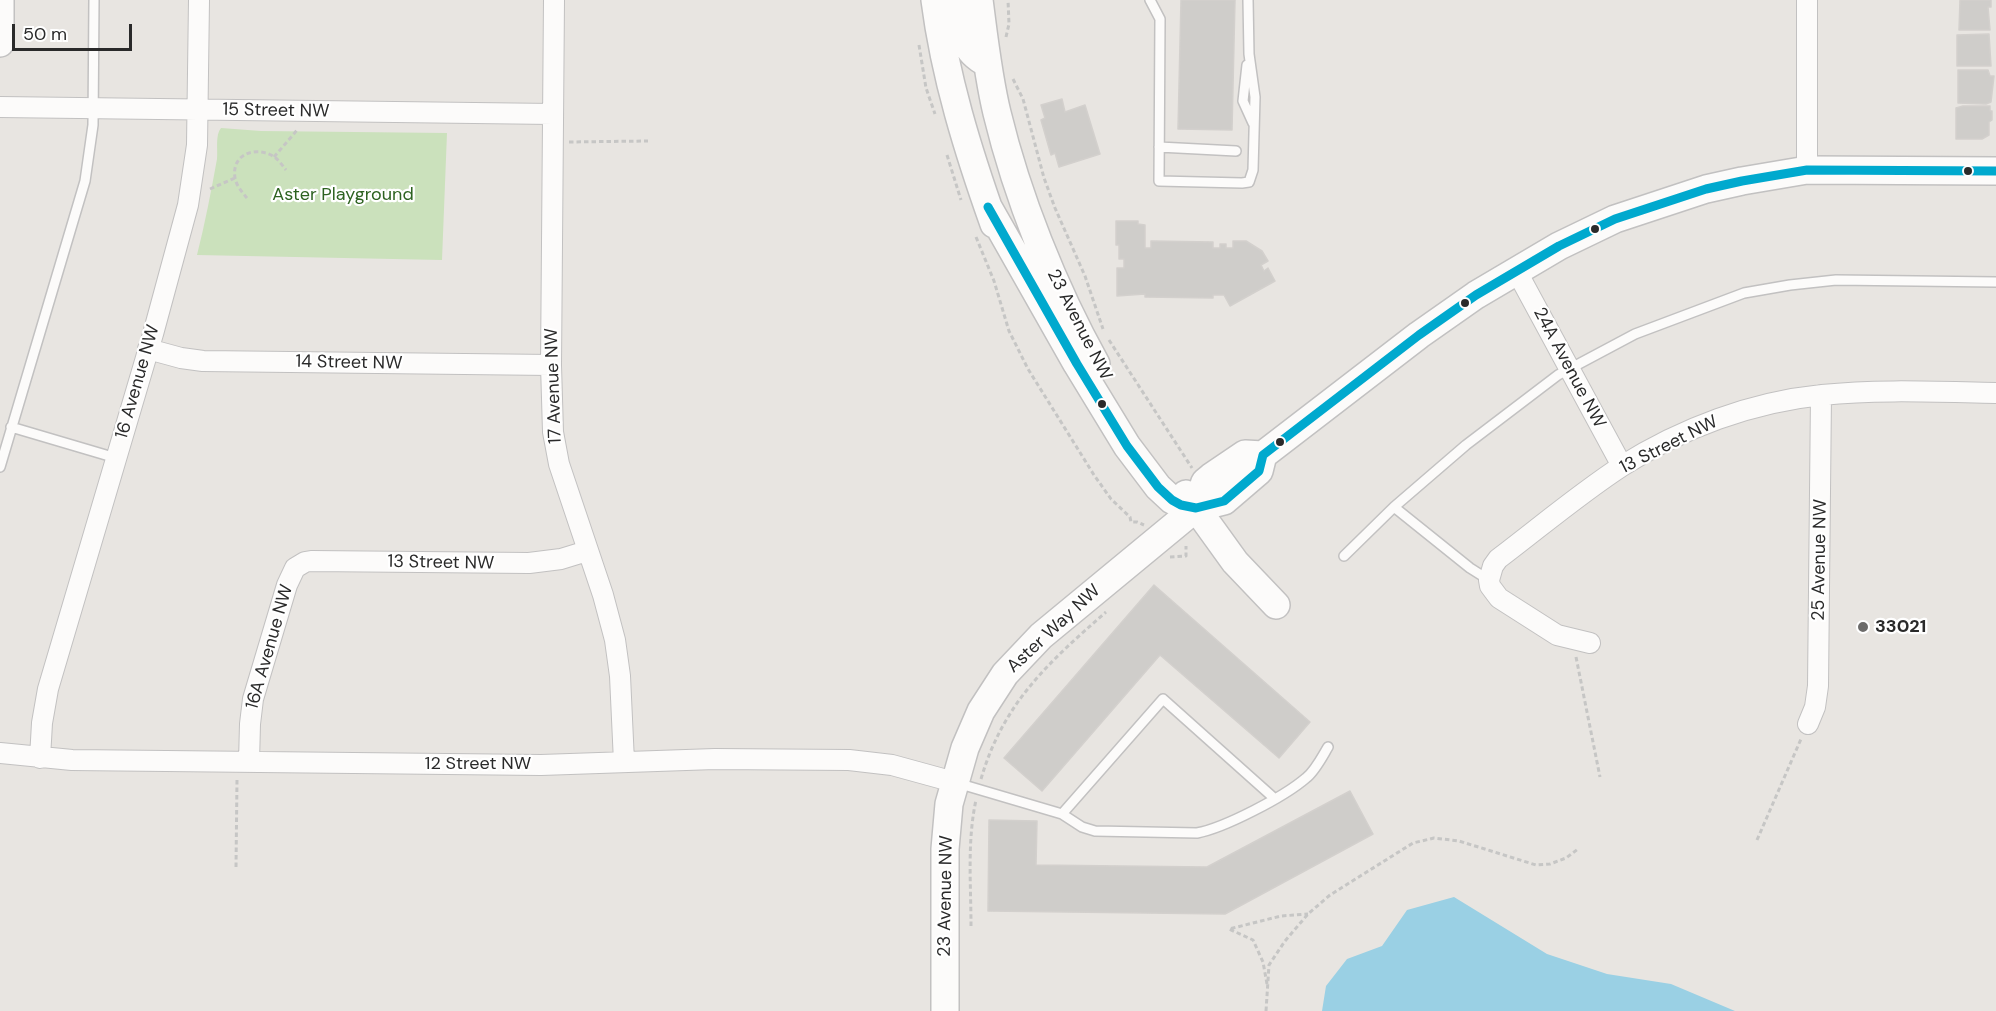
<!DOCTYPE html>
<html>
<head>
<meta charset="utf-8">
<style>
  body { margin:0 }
  #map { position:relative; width:1996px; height:1011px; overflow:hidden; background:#e8e5e1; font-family:"DM Sans",sans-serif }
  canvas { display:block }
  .scale { position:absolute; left:12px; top:24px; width:120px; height:27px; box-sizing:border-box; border:3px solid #2a2a2a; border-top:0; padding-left:8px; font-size:18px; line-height:21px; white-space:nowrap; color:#2a2a2a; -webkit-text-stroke:4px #fff; paint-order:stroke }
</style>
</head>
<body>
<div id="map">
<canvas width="1996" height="1011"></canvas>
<div class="scale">50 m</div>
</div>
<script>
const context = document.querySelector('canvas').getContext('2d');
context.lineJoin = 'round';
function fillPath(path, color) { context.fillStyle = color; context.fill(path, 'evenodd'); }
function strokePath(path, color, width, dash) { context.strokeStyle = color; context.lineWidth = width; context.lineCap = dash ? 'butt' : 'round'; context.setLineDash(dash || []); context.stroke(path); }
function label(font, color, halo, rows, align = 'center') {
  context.font = font + ' "DM Sans",sans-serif'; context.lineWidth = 4.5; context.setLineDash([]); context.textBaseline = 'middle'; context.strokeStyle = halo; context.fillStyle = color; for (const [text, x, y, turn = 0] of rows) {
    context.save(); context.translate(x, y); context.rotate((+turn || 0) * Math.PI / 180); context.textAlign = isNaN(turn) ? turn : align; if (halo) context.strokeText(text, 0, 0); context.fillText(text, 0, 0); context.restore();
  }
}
fillPath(new Path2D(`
  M221 128 261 131 447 133 442 260 197 255C205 223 211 192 217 159 218 150 215 135 221 128Z`), '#cbe1bc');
fillPath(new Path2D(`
  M1454 897 1547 954 1607 974 1671 984 1735 1011H1322L1326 986 1347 959 1382 946 1407 910Z`), '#9ad0e4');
const building = new Path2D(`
  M1181 0H1235L1232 130 1178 129Z
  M1960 0H1991V7H1988L1990 30H1959Z
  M1989 34 1991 66H1957V35Z
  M1958 70H1988L1990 76H1994L1991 102 1986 104 1958 103Z
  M1062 99 1065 112 1085 105 1100 154 1059 167 1055 153 1051 155 1041 120 1045 118 1041 105Z
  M1963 106H1990V111H1992V120L1989 122V135L1982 139H1956V108Z
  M1116 221H1138V224L1145 225V248H1151V241L1213 242V248H1220V244H1226V248H1233V241H1246L1262 251 1268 261 1261 265 1264 271 1268 268 1275 281 1230 306 1224 295H1213V298L1145 297V294L1117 296V268H1124V259H1119V245H1116Z
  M1154 585 1310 722 1279 758 1160 655 1042 791 1004 758Z
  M1350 791 1373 834 1225 914 988 911 989 820 1037 821 1036 865 1207 867Z`);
fillPath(building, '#cfcdca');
strokePath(building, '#d3d0cd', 1.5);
const lane = new Path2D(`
  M1150 0 1160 19 1159 181 1242 183 1249 182 1253 170 1255 97 1249 54 1248 0
  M1247 65 1243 101 1253 123
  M1159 147 1236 151
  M11 427 116 458
  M0 467 85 181 93 125 94 0
  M1394 507 1470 568 1489 580
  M1344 556 1394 507 1466 445 1558 375 1635 334 1744 293 1790 285 1836 280 1996 282
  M957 783 1062 814 1082 827 1095 831 1197 833C1224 828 1284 797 1306 778 1315 771 1322 757 1328 747
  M1062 814 1163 699 1275 799`);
const street = new Path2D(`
  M554 0 551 365 553 432 559 464 603 595 615 640 620 676 624 762
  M1807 0V170
  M0 107 553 114
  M1516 270 1622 466
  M148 349 181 358 203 361 551 365
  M1590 643 1557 635 1499 598 1490 586 1489 580 1493 566 1498 559C1539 528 1579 494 1622 466 1682 428 1752 402 1822 395 1880 389 1939 392 1996 393
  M1808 724 1815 707 1818 686 1821 395
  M0 753 72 760 541 765 715 759 849 760 892 765 954 782
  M40 758 42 723 48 689 153 334 188 205 197 145 199 0
  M249 762 250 724 253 699 287 585 295 568 305 562 311 561 529 563 561 559 587 551`);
const secondary = new Path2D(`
  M935 0C945 77 968 151 994 224
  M955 0C959 25 961 51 987 63
  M979 0C984 38 988 76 997 113 1017 196 1054 289 1096 364
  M0 43V0
  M988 207 1077 364 1127 446 1158 487 1172 500 1181 505 1196 508 1224 501 1259 471 1263 455 1419 335 1476 295 1559 246 1615 219 1706 189 1742 181 1807 170 1996 171
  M1186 494 1235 562 1276 605
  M1196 508 1205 482 1211 477 1245 454 1263 455
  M945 1011V849L949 804 965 748 981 711 1005 674 1041 636 1196 508`);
strokePath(lane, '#c2c1c1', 12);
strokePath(street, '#c2c1c1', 22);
strokePath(secondary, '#c2c1c1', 30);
strokePath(new Path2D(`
  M1006 37 1009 24 1008 0
  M919 45 926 88 935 114
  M1013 79 1023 99 1044 178 1055 208 1085 276 1103 329
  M569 142 648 141
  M947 155 961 200
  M274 157 298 129
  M210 189 235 178
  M247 198C242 192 236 185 235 178 231 154 255 146 273 156 278 159 282 165 286 170
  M976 237 994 281 1009 331 1028 369 1094 475 1111 499 1130 517 1131 522H1137L1144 525
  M1109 340 1192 468
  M1170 557 1186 556V546
  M1576 657 1600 777
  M981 779C1003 703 1049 662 1106 612
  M1757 840 1801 739
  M236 867 237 780
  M971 926C971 885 967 841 976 800
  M1267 984 1263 962 1253 940 1229 929 1281 916 1308 914
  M1266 1011 1269 965 1285 941 1308 914 1330 895 1413 843 1434 838 1459 841 1536 865 1550 864 1566 858 1578 849`), '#c6c6c5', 3, [4.5, 3]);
strokePath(lane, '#fcfbfa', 9);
strokePath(street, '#fcfbfa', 20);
strokePath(secondary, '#fcfbfa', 27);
strokePath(new Path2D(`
  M988 207 1077 364 1127 446 1158 487 1172 500 1181 505 1196 508 1224 501 1259 471 1263 455 1419 335 1476 295 1559 246 1615 219 1706 189 1742 181 1807 170 1996 171`), '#00a9ce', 9);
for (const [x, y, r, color] of [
  [1968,171,5,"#2a2a2a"],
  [1595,229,5,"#2a2a2a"],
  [1465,303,5,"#2a2a2a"],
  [1102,404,5,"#2a2a2a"],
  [1280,442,5,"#2a2a2a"],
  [1863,627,6,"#6c6b6a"]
]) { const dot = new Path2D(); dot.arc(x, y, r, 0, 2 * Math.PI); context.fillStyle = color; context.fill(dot); strokePath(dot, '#fff', 2); }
label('18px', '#2a2a2a', '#fff', [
  ["15 Street NW",276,111,1],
  ["23 Avenue NW",1079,325,63],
  ["14 Street NW",349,363,1],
  ["24A Avenue NW",1569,368,62],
  ["16 Avenue NW",138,382,-74],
  ["17 Avenue NW",554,386,-92],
  ["13 Street NW",1669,445,-27],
  ["25 Avenue NW",1820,560,-89],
  ["13 Street NW",441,563,1],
  ["Aster Way NW",1054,629,-43],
  ["16A Avenue NW",270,647,-74],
  ["12 Street NW",478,764],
  ["23 Avenue NW",946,896,-89]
]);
label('18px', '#2d6220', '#fff', [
  ["Aster Playground",343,195]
]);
label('bold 18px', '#2a2a2a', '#fff', [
  ["33021",1875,627]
], 'left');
</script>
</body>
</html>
